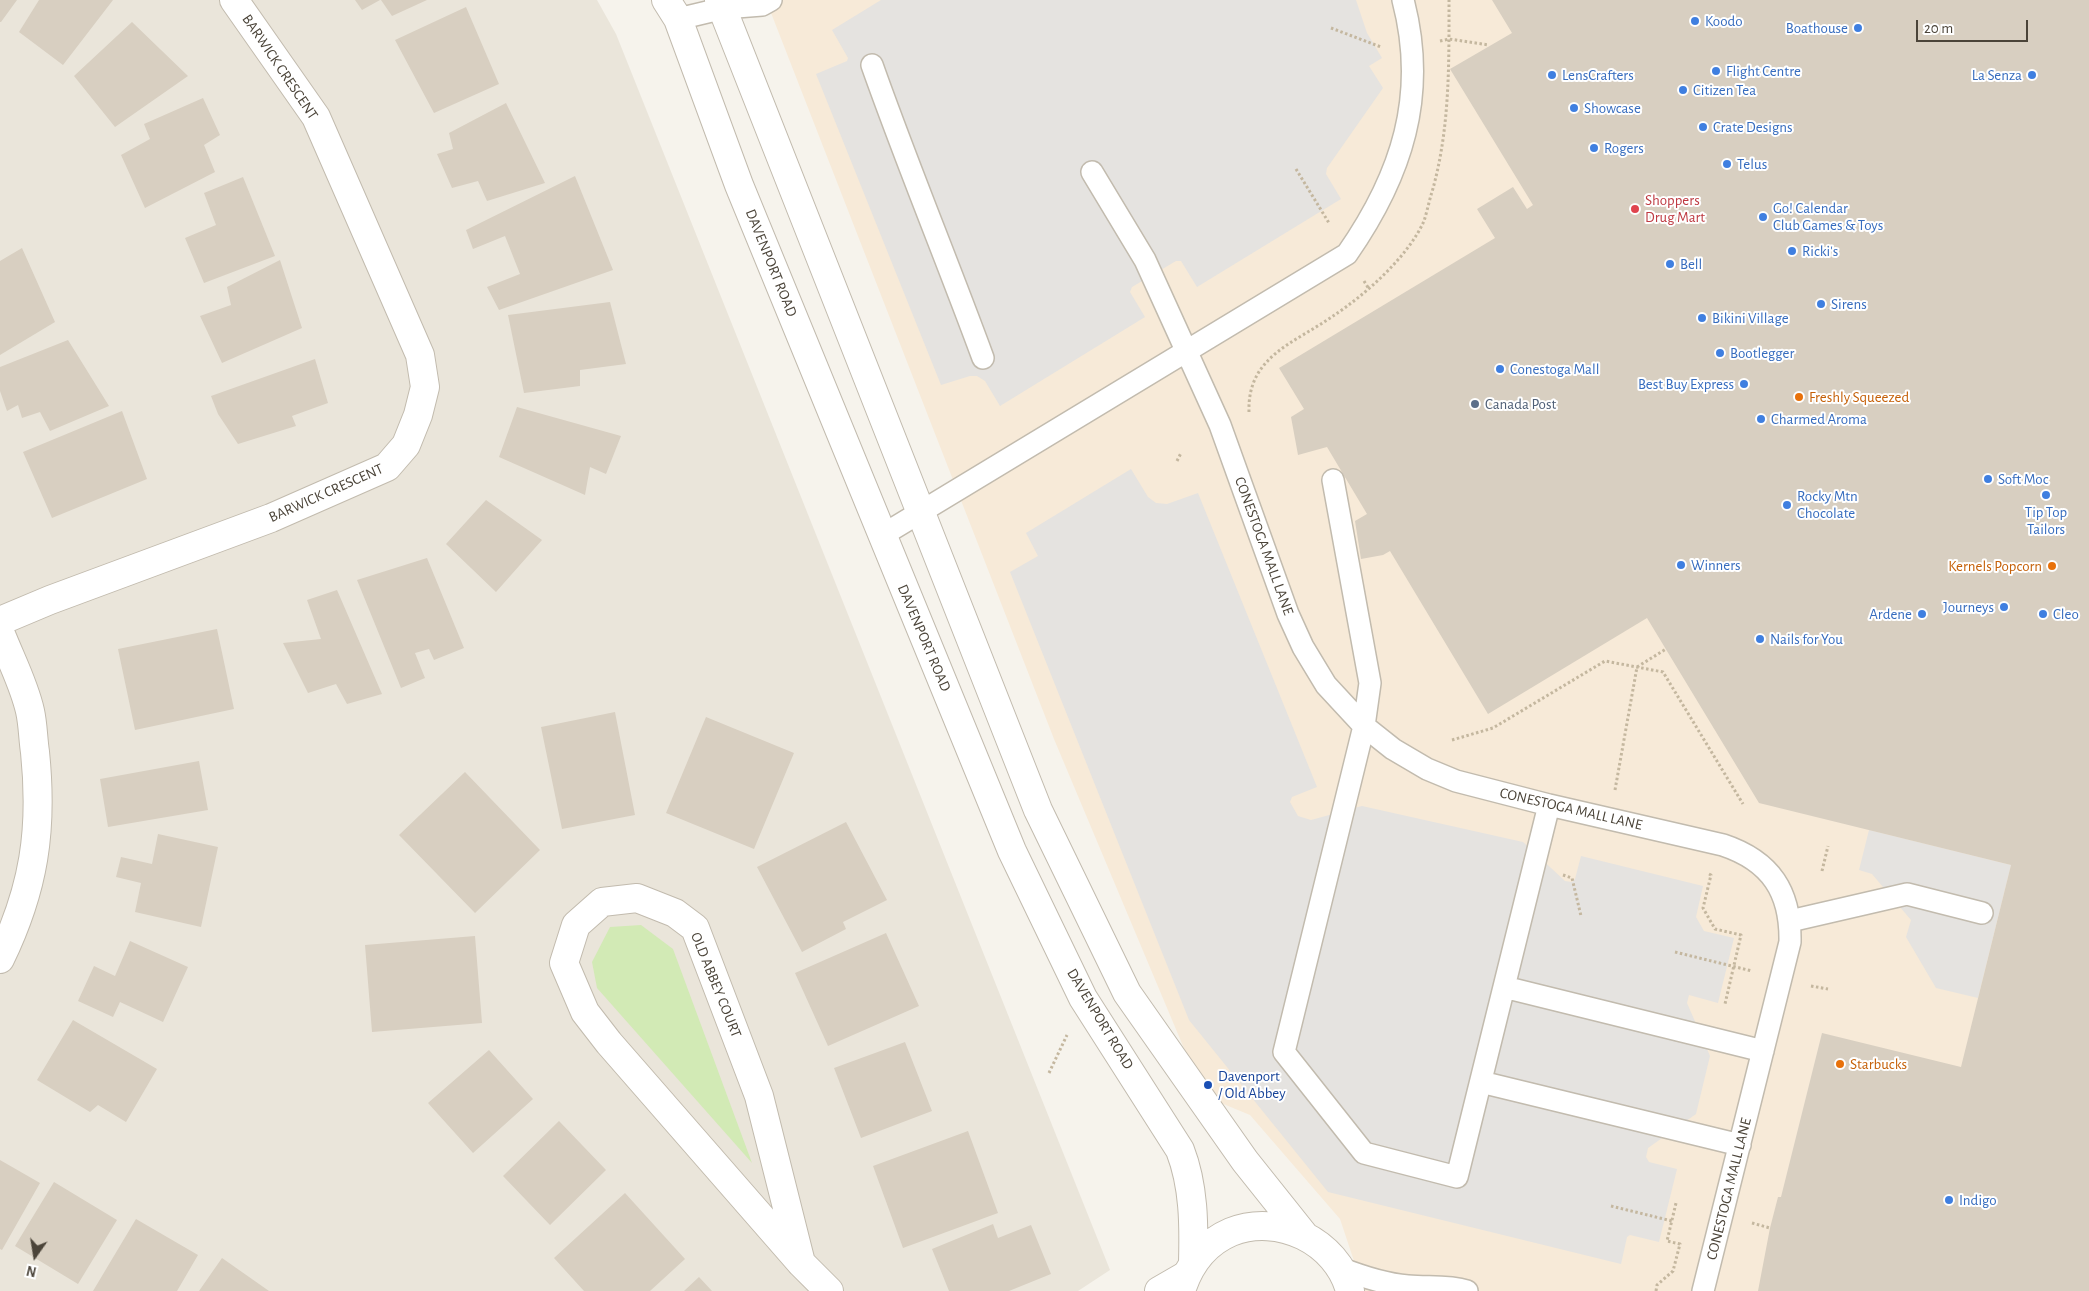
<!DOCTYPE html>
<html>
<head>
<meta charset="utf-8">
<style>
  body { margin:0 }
  #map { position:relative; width:2089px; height:1291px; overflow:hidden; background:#f6f3ec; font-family:"Alegreya Sans",sans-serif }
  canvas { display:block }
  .north { position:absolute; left:10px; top:1231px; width:50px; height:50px; -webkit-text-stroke:4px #fff; paint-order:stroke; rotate:193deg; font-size:14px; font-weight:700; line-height:20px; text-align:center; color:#4b4439 }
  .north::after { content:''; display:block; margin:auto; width:18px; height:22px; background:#4b4439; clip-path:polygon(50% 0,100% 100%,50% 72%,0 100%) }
  .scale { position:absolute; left:1916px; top:20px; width:112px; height:22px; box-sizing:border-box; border:2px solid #4b4439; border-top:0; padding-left:6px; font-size:15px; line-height:18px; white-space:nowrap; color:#4b4439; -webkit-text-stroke:4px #fff; paint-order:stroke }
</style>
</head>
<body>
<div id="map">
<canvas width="2089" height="1291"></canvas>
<div class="north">N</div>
<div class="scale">20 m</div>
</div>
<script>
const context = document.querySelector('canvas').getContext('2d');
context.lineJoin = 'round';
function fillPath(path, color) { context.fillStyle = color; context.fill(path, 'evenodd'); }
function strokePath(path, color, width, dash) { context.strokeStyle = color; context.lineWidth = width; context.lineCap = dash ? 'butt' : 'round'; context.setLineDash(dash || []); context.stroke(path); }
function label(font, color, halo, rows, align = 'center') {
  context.font = font + ' "Alegreya Sans",sans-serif'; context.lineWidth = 4; context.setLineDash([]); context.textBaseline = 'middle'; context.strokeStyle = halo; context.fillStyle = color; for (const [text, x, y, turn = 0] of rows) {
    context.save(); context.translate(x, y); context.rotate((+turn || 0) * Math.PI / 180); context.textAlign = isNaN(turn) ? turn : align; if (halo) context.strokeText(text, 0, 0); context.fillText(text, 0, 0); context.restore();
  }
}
fillPath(new Path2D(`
  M0 0H597L616 34 1110 1270 1078 1291H0Z`), '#eae5da');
fillPath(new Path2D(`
  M766 0H2089V1291H1364L1340 1219 1250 1115 1204 1096 1054 739Z`), '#f7ead8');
fillPath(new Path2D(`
  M641 925 673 949 752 1163 597 988 592 962 610 927Z`), '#d2eab5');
fillPath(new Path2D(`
  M881 0H1356L1367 33 1382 58 1369 66 1383 88 1327 168 1326 174 1341 199 1197 287 1181 261H1176L1132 287 1130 292 1145 317 1000 406 985 381 977 376H970L941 385 816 74 847 61 848 58 832 30Z
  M1131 469 1148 497 1156 503 1167 504 1198 493 1317 787 1292 797 1290 802 1298 816 1311 820 1362 806 1523 842 1565 881 1572 882 1575 879 1581 856 1703 886 1696 917 1704 931 1734 938 1718 1003 1689 995 1687 1003 1710 1056 1696 1114 1648 1148 1646 1157 1649 1162 1677 1169 1659 1242 1630 1235 1627 1237 1621 1264 1328 1192 1189 1020 1010 572 1038 556 1026 533Z
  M1869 830 2011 865 1978 998 1936 988 1906 937 1911 920 1872 874 1859 870Z`), '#e5e3e0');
fillPath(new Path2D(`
  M0 0H17L1 22H0Z
  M39 0H113L63 65 19 32Z
  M355 0H380L362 10Z
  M381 0H427L392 16Z
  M1492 0H2089V1291H1758L1770 1228 1778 1197H1781L1822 1033 1961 1067 2011 865 1759 803 1647 618 1488 714 1390 551 1383 555 1361 559 1355 521 1367 514 1327 447 1298 455 1291 417 1304 409 1279 368 1495 238 1477 209 1513 187 1527 209 1533 205 1450 69 1512 33Z
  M466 7 499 84 434 113 395 40Z
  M132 22 188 76 115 127 74 76Z
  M203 98 220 135 204 145 215 172 145 208 121 155 150 139 144 124Z
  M506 103 545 183 487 201 478 181 452 188 437 154 453 149 449 133Z
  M575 176 613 270 499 310 487 287 520 274 505 236 473 249 466 230Z
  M243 177 275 256 204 283 185 238 216 225 204 193Z
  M22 248 55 322 0 355V261Z
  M280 260 302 328 222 363 200 316 231 305 227 287Z
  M610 302 626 364 580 370V386L524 393 508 315Z
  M68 340 109 406 50 431 40 412 22 418 18 405 7 411 0 391V367Z
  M315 359 328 403 292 416 296 426 238 444 218 414 211 396Z
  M517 407 621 436 606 474 590 467 585 495 499 457Z
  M122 411 147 479 52 518 23 452Z
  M486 500 542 540 496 592 446 544Z
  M427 558 464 648 434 660 429 649 415 653 425 678 401 688 357 580Z
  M337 590 382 694 347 704 336 684 308 693 283 643 321 639 307 600Z
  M217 629 234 709 135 730 118 649Z
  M615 712 635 815 562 829 541 727Z
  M706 717 794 753 754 849 666 813Z
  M199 761 208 810 108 827 100 779Z
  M465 772 540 850 475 913 399 835Z
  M846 822 887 900 843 922 846 929 802 952 757 867Z
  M158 834 218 847 201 927 135 912 141 883 116 877 121 857 152 864Z
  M886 933 919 1006 828 1046 795 973Z
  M475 936 482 1023 372 1032 365 945Z
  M130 941 188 967 163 1022 120 1002 113 1017 78 1001 94 966 115 976Z
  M73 1020 157 1069 126 1122 98 1105 90 1112 37 1080Z
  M905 1042 932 1111 861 1138 834 1068Z
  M489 1050 533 1099 473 1153 428 1103Z
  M559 1121 606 1170 550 1225 503 1176Z
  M968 1131 998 1213 903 1248 873 1166Z
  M0 1160 40 1183 2 1250 0 1249Z
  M54 1182 117 1220 78 1284 15 1246Z
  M625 1193 685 1259 650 1291H584L554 1258Z
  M136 1219 198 1255 177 1291H93Z
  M993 1224 998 1238 1031 1225 1051 1274 1009 1291H949L932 1249Z
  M222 1258 269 1291H199Z
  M699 1277 712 1291H684Z`), '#d8cfc1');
const service = new Path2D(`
  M678 19 724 8 762 5 771 0
  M872 65C907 164 947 260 983 358
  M1092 172 1145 260 1220 425 1288 614 1303 647 1326 685 1364 726 1393 749 1427 769 1456 781 1549 805 1723 845C1771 861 1791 892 1790 942L1703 1291
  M1333 480 1370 683 1364 726 1284 1052 1364 1153 1457 1177 1549 805
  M881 536 1347 254C1402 175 1428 95 1403 0
  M1790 921 1907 894 1982 913
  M1504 987 1763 1051
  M1481 1082 1740 1145
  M1340 1268C1363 1277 1384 1284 1408 1286 1428 1288 1447 1285 1467 1291`);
const minor = new Path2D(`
  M0 621 50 600 271 518 387 467 406 445 418 415 425 387 420 355 316 117 234 0
  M0 632C10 658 24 684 30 711 33 724 33 739 35 752 43 830 34 889 0 959
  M801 1263 759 1096 695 928 675 913 637 898 602 902 576 925 564 963 585 1012 609 1043 801 1263 829 1291
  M1159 1291 1185 1276`);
const tertiary = new Path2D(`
  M666 0 678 19 739 185 1012 851 1083 998 1180 1150C1194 1186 1194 1225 1193 1263
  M719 0 1038 810 1127 993 1245 1161 1304 1235
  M1181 1291C1189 1265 1205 1243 1231 1232 1278 1213 1337 1241 1350 1291`);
strokePath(service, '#c2bbae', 24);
strokePath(minor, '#c2bbae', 30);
strokePath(tertiary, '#c2bbae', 30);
strokePath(new Path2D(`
  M1331 28 1381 47
  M1440 41 1449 39 1489 45
  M1296 169 1329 223
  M1364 281 1369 289
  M1249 412C1247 356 1295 343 1333 316 1365 295 1408 257 1424 221 1427 212 1429 201 1432 192 1450 129 1449 64 1449 0
  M1177 461 1181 453
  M1452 740 1493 728 1605 661 1663 672 1743 804
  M1615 790 1637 667 1666 649
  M1822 871 1828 846
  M1709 874 1711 875 1703 908 1715 929 1741 935 1725 1004
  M1563 875 1572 878 1581 916
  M1675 952 1752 971
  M1811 986 1828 989
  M1049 1073 1067 1035
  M1611 1206 1672 1221
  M1752 1223 1770 1228
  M1656 1291 1657 1285 1673 1271 1680 1244 1667 1241 1676 1203`), '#c4b79f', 3, [2.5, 2.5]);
strokePath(service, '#fff', 21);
strokePath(minor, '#fff', 28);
strokePath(tertiary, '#fff', 28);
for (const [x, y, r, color] of [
  [1695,21,5,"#3f7fe0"],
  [1858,28,5,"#3f7fe0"],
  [1716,71,5,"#3f7fe0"],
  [1552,75,5,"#3f7fe0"],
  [2032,75,5,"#3f7fe0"],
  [1683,90,5,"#3f7fe0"],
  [1574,108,5,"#3f7fe0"],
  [1703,127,5,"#3f7fe0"],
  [1594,148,5,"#3f7fe0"],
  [1727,164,5,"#3f7fe0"],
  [1635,209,5,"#e0444e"],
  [1763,217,5,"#3f7fe0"],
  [1792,251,5,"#3f7fe0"],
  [1670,264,5,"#3f7fe0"],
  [1821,304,5,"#3f7fe0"],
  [1702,318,5,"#3f7fe0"],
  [1720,353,5,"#3f7fe0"],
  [1500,369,5,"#3f7fe0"],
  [1744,384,5,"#3f7fe0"],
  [1799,397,5,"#e8710a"],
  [1475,404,5,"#5c6f8a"],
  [1761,419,5,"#3f7fe0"],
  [1988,479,5,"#3f7fe0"],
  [2046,495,5,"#3f7fe0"],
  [1787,505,5,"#3f7fe0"],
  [1681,565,5,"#3f7fe0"],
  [2052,566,5,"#e8710a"],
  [2004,607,5,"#3f7fe0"],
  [1922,614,5,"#3f7fe0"],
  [2043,614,5,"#3f7fe0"],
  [1760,639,5,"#3f7fe0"],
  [1840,1064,5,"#e8710a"],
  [1208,1085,5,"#1a4fb4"],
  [1949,1200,5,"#3f7fe0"]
]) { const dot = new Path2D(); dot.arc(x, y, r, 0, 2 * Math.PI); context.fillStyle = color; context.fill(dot); strokePath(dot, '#fff', 2); }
label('15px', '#366cbe', '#fff', [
  ["Koodo",1705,21],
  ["Boathouse",1848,28,"right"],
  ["Flight Centre",1726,71],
  ["LensCrafters",1562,75],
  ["La Senza",2022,75,"right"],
  ["Citizen Tea",1693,90],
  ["Showcase",1584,108],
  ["Crate Designs",1713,127],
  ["Rogers",1604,148],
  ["Telus",1737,164],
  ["Go! Calendar",1773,208],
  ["Club Games & Toys",1773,225],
  ["Ricki's",1802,251],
  ["Bell",1680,264],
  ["Sirens",1831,304],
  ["Bikini Village",1712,318],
  ["Bootlegger",1730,353],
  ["Conestoga Mall",1510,369],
  ["Best Buy Express",1734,384,"right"],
  ["Charmed Aroma",1771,419],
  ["Soft Moc",1998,479],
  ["Rocky Mtn",1797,496],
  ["Chocolate",1797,513],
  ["Tip Top",2046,512,"center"],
  ["Tailors",2046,529,"center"],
  ["Winners",1691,565],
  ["Journeys",1994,607,"right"],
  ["Ardene",1912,614,"right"],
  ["Cleo",2053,614],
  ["Nails for You",1770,639],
  ["Indigo",1959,1200]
], 'left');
label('15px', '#4b4439', '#fff', [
  ["BARWICK CRESCENT",280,67,56],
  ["DAVENPORT ROAD",771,263,68],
  ["BARWICK CRESCENT",326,493,-24],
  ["CONESTOGA MALL LANE",1264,546,70],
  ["DAVENPORT ROAD",924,638,67],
  ["CONESTOGA MALL LANE",1571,809,13],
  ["OLD ABBEY COURT",716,985,68],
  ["DAVENPORT ROAD",1100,1019,59],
  ["CONESTOGA MALL LANE",1729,1189,-76]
]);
label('15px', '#be3a42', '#fff', [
  ["Shoppers",1645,200],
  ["Drug Mart",1645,217]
], 'left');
label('15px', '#c56008', '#fff', [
  ["Freshly Squeezed",1809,397],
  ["Kernels Popcorn",2042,566,"right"],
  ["Starbucks",1850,1064]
], 'left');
label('15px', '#4e5e75', '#fff', [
  ["Canada Post",1485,404]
], 'left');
label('15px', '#164399', '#fff', [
  ["Davenport",1218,1076],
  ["/ Old Abbey",1218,1093]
], 'left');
</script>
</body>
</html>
